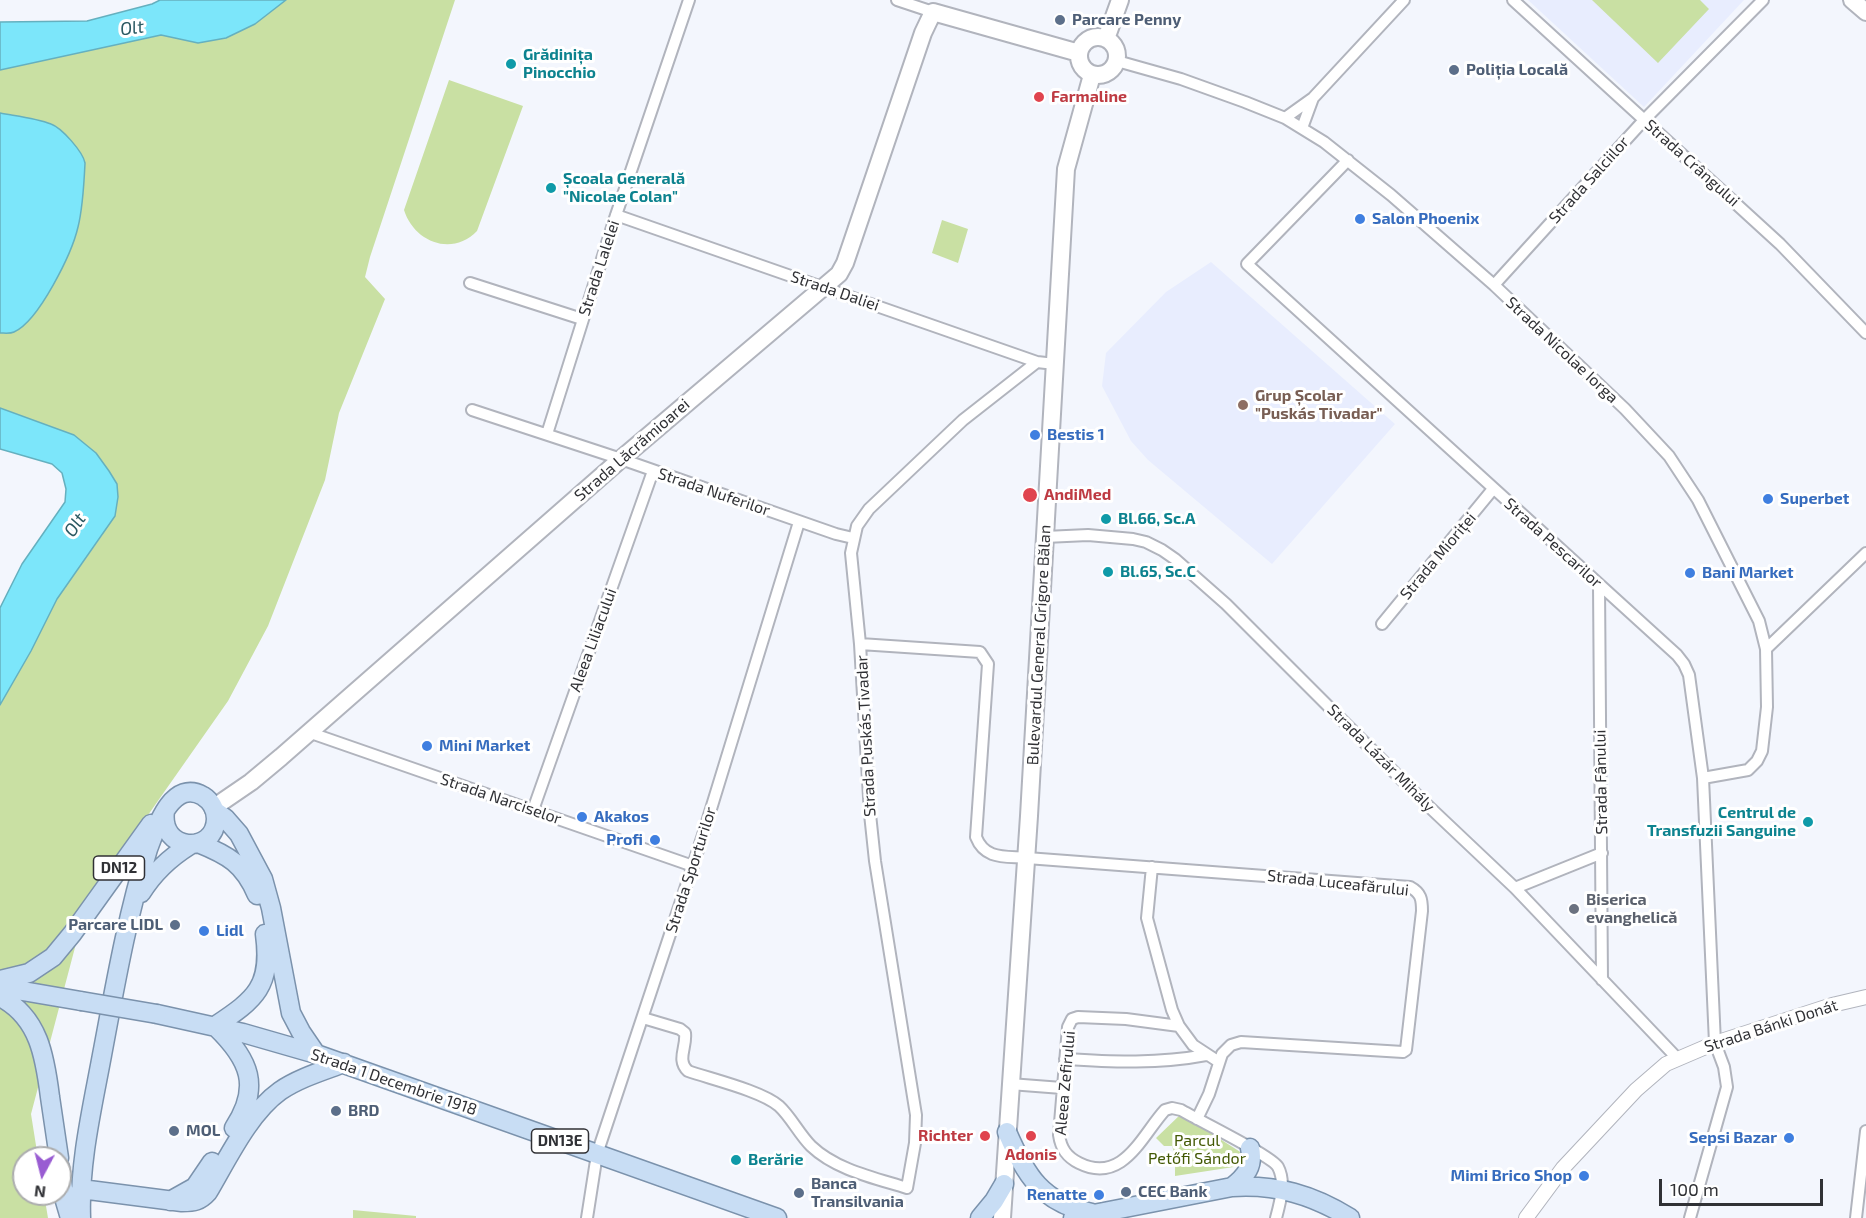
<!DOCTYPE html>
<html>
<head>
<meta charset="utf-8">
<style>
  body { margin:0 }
  #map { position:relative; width:1866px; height:1218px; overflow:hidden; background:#f3f6fd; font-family:"Exo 2",sans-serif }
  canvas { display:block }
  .north { position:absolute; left:12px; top:1146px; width:60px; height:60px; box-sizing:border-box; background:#fff; border:2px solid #acadae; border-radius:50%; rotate:187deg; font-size:16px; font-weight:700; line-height:24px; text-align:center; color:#303135 }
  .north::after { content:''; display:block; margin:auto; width:21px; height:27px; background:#995cd2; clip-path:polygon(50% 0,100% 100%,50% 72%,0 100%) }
  .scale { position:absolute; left:1659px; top:1179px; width:164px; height:27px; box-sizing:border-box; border:3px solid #303135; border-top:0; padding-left:8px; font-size:18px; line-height:21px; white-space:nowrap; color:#303135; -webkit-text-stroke:4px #fff; paint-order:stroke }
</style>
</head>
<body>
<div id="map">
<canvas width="1866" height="1218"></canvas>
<div class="north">N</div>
<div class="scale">100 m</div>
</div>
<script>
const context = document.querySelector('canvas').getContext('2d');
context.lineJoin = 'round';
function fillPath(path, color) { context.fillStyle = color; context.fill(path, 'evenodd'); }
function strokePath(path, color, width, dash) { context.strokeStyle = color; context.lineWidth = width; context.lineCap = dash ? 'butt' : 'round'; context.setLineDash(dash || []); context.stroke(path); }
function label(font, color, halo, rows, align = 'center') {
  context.font = font + ' "Exo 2",sans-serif'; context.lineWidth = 6; context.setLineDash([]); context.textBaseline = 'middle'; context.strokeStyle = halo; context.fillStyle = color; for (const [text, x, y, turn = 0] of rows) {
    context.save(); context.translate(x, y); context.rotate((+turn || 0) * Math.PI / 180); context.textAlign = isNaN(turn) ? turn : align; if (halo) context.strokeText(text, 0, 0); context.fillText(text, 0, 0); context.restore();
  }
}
fillPath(new Path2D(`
  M1528 0H1744L1644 107Z
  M1211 262 1395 424 1272 564 1148 460 1131 441 1102 386 1106 353 1166 292Z`), '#e8edfe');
fillPath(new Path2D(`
  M286 0H455L370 257 365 277 385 299 339 413 325 480 268 626 228 701 87 902 31 1114 38 1158H24V1194H44L48 1218H0V705L31 651 57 599 103 534 42 425 0 408V70L161 35 177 37 255 24Z
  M1592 0H1700L1709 9 1658 63Z
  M449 80 523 106 477 231C452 257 414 242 404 210Z
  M942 220 968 229 958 263 932 253Z
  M1181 1114 1245 1155 1240 1166 1175 1176V1155L1172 1146H1164L1156 1138Z
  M353 1210 416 1216V1218H353Z`), '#c9e0a3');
const water = new Path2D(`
  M160 0H286L255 24 226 38 198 43 161 35 0 70V22L87 21 152 4Z
  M0 113C16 116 36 118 51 124 62 128 83 152 85 163 84 184 83 207 78 227 72 253 39 321 14 332 10 334 4 333 0 333Z
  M0 408 74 435 96 453 109 471 117 484 118 497 115 516 57 599 31 651 0 705V608L22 564 65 502 66 489 62 473 52 464 0 449Z`);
fillPath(water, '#7ce6fa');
strokePath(water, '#65b0bf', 1.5);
const minor = new Path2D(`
  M897 0 933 12
  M1513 0 1780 244 1866 333
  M1117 61 1181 79 1245 102 1285 118 1324 142 1391 195 1494 285 1625 409 1669 456 1698 500 1759 621 1766 649 1767 707 1762 751 1757 761 1748 770 1703 778
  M1285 118 1313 98 1404 0
  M1302 128 1313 98
  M1348 160 1247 264 1677 655 1684 664 1689 675 1703 778 1715 1043 1724 1067 1727 1087 1690 1218
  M616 215 1037 362 1055 364
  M470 283 582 319
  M1494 285 1644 120 1763 0
  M472 410 621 459 836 534 853 538
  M547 434 613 224 689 0
  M1045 537 1088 535 1133 539 1146 542 1162 550 1175 559 1226 604 1423 801 1515 888 1677 1058
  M1599 585 1602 980
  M1382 624 1493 489
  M860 644 980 652 988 664 976 837C985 860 1005 856 1027 858L1410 887C1421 893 1422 899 1422 911L1406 1050 1403 1052 1241 1042 1231 1045 1222 1054 1209 1094 1197 1119
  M1766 649 1866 553
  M308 732 693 866
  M533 810 653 471
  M1152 867 1147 918 1172 1010 1179 1026 1193 1045 1219 1062
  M1515 888 1602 853
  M643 1018 680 1029 685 1033C687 1047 676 1060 688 1071 711 1079 762 1091 779 1106 791 1117 799 1134 811 1146 836 1170 875 1178 907 1188L915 1143 916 1115 875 861 870 814 860 644 851 553 857 526 869 509 963 420 1037 362
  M1179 1026 1126 1019 1078 1017 1072 1019 1068 1027 1059 1135C1061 1149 1067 1157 1079 1163 1123 1185 1142 1135 1165 1110L1172 1108 1181 1110C1196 1119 1272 1156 1278 1167 1286 1182 1280 1203 1276 1218
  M1065 1059C1113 1062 1159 1064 1206 1055
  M1010 1084 1062 1088
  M587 1218 597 1154 703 835 799 522
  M1856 1218 1866 1131`);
const tertiary = new Path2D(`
  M1526 1218 1563 1168 1636 1090 1666 1064 1715 1043 1832 1005 1866 997`);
const secondary = new Path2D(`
  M1852 0 1866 12
  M1079 56a19 19 0 1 1 38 0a19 19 0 1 1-38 0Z
  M1106 39 1120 0
  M213 808 251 782 281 757 621 459 839 274 845 263 923 33 933 12 1079 53
  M1002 1218 1029 816 1066 169 1092 75`);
const primary = new Path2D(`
  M215 811 225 818 239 834 263 879 271 908 291 1013 301 1032 316 1054
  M198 843C228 855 244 864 257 895
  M141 893C154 872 169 858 190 845
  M0 980 29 973 53 957 72 934 151 824
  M0 987 81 1001
  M0 997C39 1017 45 1057 50 1097 53 1117 56 1138 59 1158
  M157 1014 243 1033 316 1054 777 1218
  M215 1026C256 999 272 986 265 934
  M216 1027C250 1060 261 1087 234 1128
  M1007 1132C1026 1176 1042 1203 1092 1213
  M60 1168 65 1201 70 1218
  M1232 1187C1246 1176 1254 1166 1250 1148
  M81 1189 182 1202C194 1202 200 1201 208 1192 227 1160 249 1113 280 1091 299 1078 323 1071 344 1063
  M170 1201 195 1187 212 1162
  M81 1218C79 1163 92 1109 102 1055 115 986 127 916 148 849 156 828 172 778 203 796 211 801 216 810 216 819 215 855 159 852 165 811
  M980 1218 994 1201 1004 1184
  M1073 1218 1232 1187C1276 1184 1313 1195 1350 1218`);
strokePath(minor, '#b1b4bd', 14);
strokePath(tertiary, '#b1b4bd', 16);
strokePath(secondary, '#b1b4bd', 20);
strokePath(primary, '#7b92ac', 21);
strokePath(minor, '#fff', 10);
strokePath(tertiary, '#fff', 14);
strokePath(secondary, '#fff', 16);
strokePath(primary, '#c8ddf4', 18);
const primaryBridge = new Path2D(`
  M81 1001 157 1014`);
strokePath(primaryBridge, '#7b92ac', 21, []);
strokePath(primaryBridge, '#c8ddf4', 18);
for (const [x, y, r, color] of [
  [1060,20,6,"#5c6f8a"],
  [511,64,6,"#0f9aa8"],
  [1454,70,6,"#5c6f8a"],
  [1039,97,6,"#e0444e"],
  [551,188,6,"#0f9aa8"],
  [1360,219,6,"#3f7fe0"],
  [1243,405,6,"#8d6e63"],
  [1035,435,6,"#3f7fe0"],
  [1030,495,8,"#e0444e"],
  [1768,499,6,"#3f7fe0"],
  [1106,519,6,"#0f9aa8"],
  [1108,572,6,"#0f9aa8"],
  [1690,573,6,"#3f7fe0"],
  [427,746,6,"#3f7fe0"],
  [582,817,6,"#3f7fe0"],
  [1808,822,6,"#0f9aa8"],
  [655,840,6,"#3f7fe0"],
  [1574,909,6,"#6b7280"],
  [175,925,6,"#5c6f8a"],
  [204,931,6,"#3f7fe0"],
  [336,1111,6,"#5c6f8a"],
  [174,1131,6,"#5c6f8a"],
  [985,1136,6,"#e0444e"],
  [1031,1136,6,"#e0444e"],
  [1789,1138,6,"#3f7fe0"],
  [736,1160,6,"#0f9aa8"],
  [1584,1176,6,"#3f7fe0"],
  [1126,1192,6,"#5c6f8a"],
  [799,1193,6,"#5c6f8a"],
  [1099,1195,6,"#3f7fe0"]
]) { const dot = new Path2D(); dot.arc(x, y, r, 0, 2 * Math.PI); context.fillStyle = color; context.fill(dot); strokePath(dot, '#fff', 2); }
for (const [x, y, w] of [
  [119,868,51],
  [560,1141,57]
]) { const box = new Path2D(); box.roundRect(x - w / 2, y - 12, w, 24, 4.5); context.fillStyle = '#fff'; context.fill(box); strokePath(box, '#303135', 1.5); }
label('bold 15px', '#303135', null, [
  ["DN12",119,868],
  ["DN13E",560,1141]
]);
label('bold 16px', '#4e5e75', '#fff', [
  ["Parcare Penny",1072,20],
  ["Poliția Locală",1466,70],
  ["Parcare LIDL",163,925,"right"],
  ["BRD",348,1111],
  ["MOL",186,1131],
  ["Banca",811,1184],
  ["Transilvania",811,1202],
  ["CEC Bank",1138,1192]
], 'left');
label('bold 16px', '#0d838f', '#fff', [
  ["Grădinița",523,55],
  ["Pinocchio",523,73],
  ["Școala Generală",563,179],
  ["\"Nicolae Colan\"",563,197],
  ["Bl.66, Sc.A",1118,519],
  ["Bl.65, Sc.C",1120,572],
  ["Centrul de",1796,813,"right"],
  ["Transfuzii Sanguine",1796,831,"right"],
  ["Berărie",748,1160]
], 'left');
label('bold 16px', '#be3a42', '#fff', [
  ["Farmaline",1051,97],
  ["AndiMed",1044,495],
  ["Richter",973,1136,"right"],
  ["Adonis",1031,1155,"center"]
], 'left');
label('16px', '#303135', '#fff', [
  ["Strada Crângului",1692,163,42],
  ["Strada Salciilor",1589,180,-48],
  ["Strada Lalelei",599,268,-72],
  ["Strada Daliei",835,291,19],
  ["Strada Nicolae Iorga",1562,350,43],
  ["Strada Lăcrămioarei",632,450,-41],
  ["Strada Nuferilor",714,492,19],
  ["Strada Pescarilor",1553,543,42],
  ["Strada Mioriței",1438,556,-50],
  ["Aleea Liliacului",593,640,-70],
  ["Bulevardul General Grigore Bălan",1039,645,-87],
  ["Strada Puskás Tivadar",866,736,-93],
  ["Strada Lázár Mihály",1381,758,45],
  ["Strada Fânului",1601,782,-91],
  ["Strada Narciselor",501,799,19],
  ["Strada Sporturilor",691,870,-72],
  ["Strada Luceafărului",1338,883,6],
  ["Strada Bánki Donát",1771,1026,-18],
  ["Strada 1 Decembrie 1918",394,1082,19],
  ["Aleea Zefirului",1065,1083,-85]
]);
label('bold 16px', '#366cbe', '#fff', [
  ["Salon Phoenix",1372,219],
  ["Bestis 1",1047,435],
  ["Superbet",1780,499],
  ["Bani Market",1702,573],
  ["Mini Market",439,746],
  ["Akakos",594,817],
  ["Profi",643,840,"right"],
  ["Lidl",216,931],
  ["Sepsi Bazar",1777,1138,"right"],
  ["Mimi Brico Shop",1572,1176,"right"],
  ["Renatte",1087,1195,"right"]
], 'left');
label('bold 16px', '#785e54', '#fff', [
  ["Grup Școlar",1255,396],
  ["\"Puskás Tivadar\"",1255,414]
], 'left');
label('bold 16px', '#5b616d', '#fff', [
  ["Biserica",1586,900],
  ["evanghelică",1586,918]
], 'left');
label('16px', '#435904', '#fff', [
  ["Parcul",1197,1141],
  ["Petőfi Sándor",1197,1159]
]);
label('italic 18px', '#2b5a63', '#fff', [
  ["Olt",132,28,-8],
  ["Olt",75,525,-56]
]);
</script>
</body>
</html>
